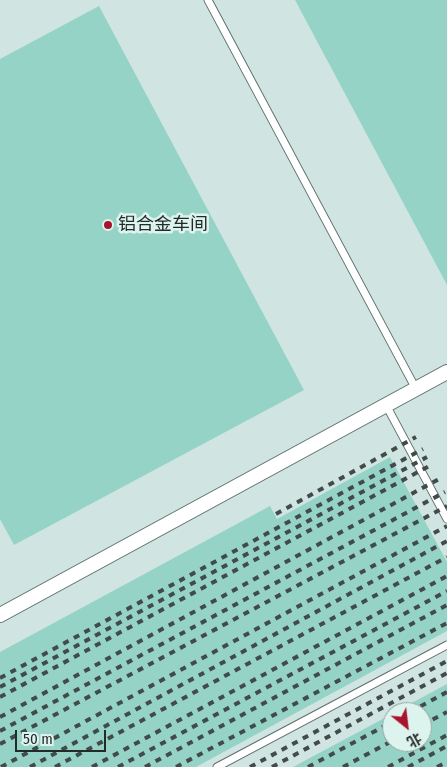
<!DOCTYPE html>
<html>
<head>
<meta charset="utf-8">
<style>
  body { margin:0 }
  #map { position:relative; width:447px; height:767px; overflow:hidden; background:#d0e5e1; font-family:"Fira Sans Condensed","Noto Sans SC",sans-serif }
  canvas { display:block }
  .north { position:absolute; left:382px; top:702px; width:50px; height:50px; box-sizing:border-box; background:#ddf3ee; border:1px solid #93a39f; border-radius:50%; rotate:151deg; font-size:14px; font-weight:700; line-height:20px; text-align:center; color:#232b29 }
  .north::after { content:''; display:block; margin:auto; width:18px; height:22px; background:#aa142b; clip-path:polygon(50% 0,100% 100%,50% 72%,0 100%) }
  .scale { position:absolute; left:15px; top:730px; width:91px; height:22px; box-sizing:border-box; border:2px solid #232b29; border-top:0; padding-left:6px; font-size:15px; line-height:18px; white-space:nowrap; color:#232b29; -webkit-text-stroke:4px #ddf3ee; paint-order:stroke }
</style>
</head>
<body>
<div id="map">
<canvas width="447" height="767"></canvas>
<div class="north">北</div>
<div class="scale">50 m</div>
</div>
<script>
const context = document.querySelector('canvas').getContext('2d');
context.lineJoin = 'round';
function fillPath(path, color) { context.fillStyle = color; context.fill(path, 'evenodd'); }
function strokePath(path, color, width, dash) { context.strokeStyle = color; context.lineWidth = width; context.lineCap = dash ? 'butt' : 'round'; context.setLineDash(dash || []); context.stroke(path); }
function label(font, color, halo, rows, align = 'center') {
  context.font = font + ' "Fira Sans Condensed","Noto Sans SC",sans-serif'; context.lineWidth = 5; context.setLineDash([]); context.textBaseline = 'middle'; context.strokeStyle = halo; context.fillStyle = color; for (const [text, x, y, turn = 0] of rows) {
    context.save(); context.translate(x, y); context.rotate((+turn || 0) * Math.PI / 180); context.textAlign = isNaN(turn) ? turn : align; if (halo) context.strokeText(text, 0, 0); context.fillText(text, 0, 0); context.restore();
  }
}
fillPath(new Path2D(`
  M295 0H447V285Z
  M99 6 304 390 14 545 0 519V59Z
  M390 457 447 562V631L196 767H0V652L270 506 277 519Z
  M447 684V767H293L392 714V742H422V712H395Z`), '#96d3c7');
const service = new Path2D(`
  M208 0 416 389
  M386 405 447 519
  M217 767 447 645`);
const minor = new Path2D(`
  M0 615 447 372`);
strokePath(service, '#5d6f6b', 9);
strokePath(minor, '#5d6f6b', 16);
strokePath(service, '#fff', 7);
strokePath(minor, '#fff', 14);
strokePath(new Path2D(`
  M276 514 416 437
  M0 678 423 449
  M0 687 427 457
  M0 697 431 465
  M410 712 447 692
  M0 717 439 479
  M422 725 447 712
  M0 731 445 492
  M0 744 447 506
  M1 767 447 526
  M30 767 447 541
  M55 767 447 557
  M92 767 447 576
  M118 767 447 591
  M145 767 447 605
  M176 767 447 623
  M250 767 447 661
  M272 767 447 673
  M308 767 392 722
  M343 767 392 741
  M388 767 447 735
  M408 767 447 746
  M437 767 447 762`), '#414b49', 4, [6, 6]);
for (const [x, y, r, color] of [
  [108,225,5,"#aa142b"]
]) { const dot = new Path2D(); dot.arc(x, y, r, 0, 2 * Math.PI); context.fillStyle = color; context.fill(dot); strokePath(dot, '#ddf3ee', 2); }
label('18px', '#232b29', '#ddf3ee', [
  ["铝合金车间",118,225]
], 'left');
</script>
</body>
</html>
